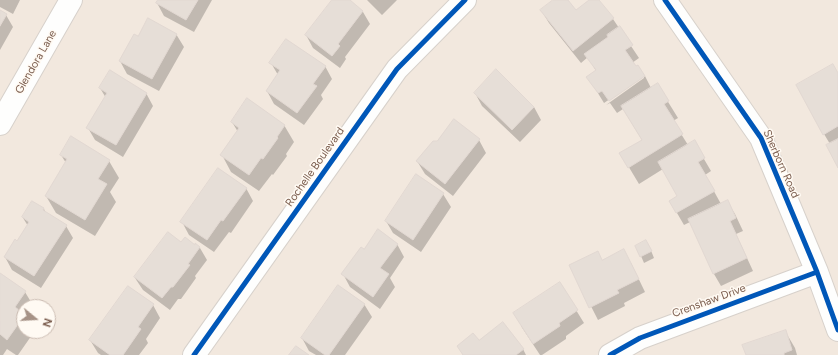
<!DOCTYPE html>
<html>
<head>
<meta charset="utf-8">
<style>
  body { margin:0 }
  #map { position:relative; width:838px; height:355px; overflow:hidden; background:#f9f5f0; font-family:Figtree,sans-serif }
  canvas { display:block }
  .north { position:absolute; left:16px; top:299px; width:40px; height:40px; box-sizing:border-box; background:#fffaf3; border:1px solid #cabbb1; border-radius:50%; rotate:108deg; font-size:11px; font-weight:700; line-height:16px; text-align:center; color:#7a5c4d }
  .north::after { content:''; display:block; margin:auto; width:14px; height:18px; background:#a69286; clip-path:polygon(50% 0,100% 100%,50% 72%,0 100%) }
</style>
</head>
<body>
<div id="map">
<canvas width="838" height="355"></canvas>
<div class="north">N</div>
</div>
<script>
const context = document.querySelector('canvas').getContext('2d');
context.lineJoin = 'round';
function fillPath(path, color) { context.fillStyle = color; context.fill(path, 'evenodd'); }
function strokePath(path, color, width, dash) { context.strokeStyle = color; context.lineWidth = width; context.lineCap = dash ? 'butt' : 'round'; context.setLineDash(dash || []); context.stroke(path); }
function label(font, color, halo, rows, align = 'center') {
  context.font = font + ' Figtree,sans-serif'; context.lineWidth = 3; context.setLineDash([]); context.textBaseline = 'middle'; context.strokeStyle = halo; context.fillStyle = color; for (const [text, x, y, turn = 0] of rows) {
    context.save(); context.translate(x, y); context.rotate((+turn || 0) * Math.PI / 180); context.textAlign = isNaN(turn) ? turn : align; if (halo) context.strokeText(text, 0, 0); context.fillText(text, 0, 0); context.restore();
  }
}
fillPath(new Path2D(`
  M0 0H838V355H0ZM24 307H48V331H24Z`), '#f2e8de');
fillPath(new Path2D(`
  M0 0H20L13 14 0 7Z
  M159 0H212L194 32 164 16 157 3Z
  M333 0H348L363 12 370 24 345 57 346 59 340 68 313 48 306 35Z
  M367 0H397L382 15Z
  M554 0H567L576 11 590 0H598L613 19 639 58 632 63 645 76 651 88 657 84 678 118 673 121 688 145 694 142 711 171 705 175 721 204 727 201 735 214 743 231 736 234 753 271 721 286 714 274 690 222 684 225 670 201 679 196 663 169 639 184 621 154 642 140 623 109 617 113 610 103 606 105 644 78V76L604 103 588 77 596 71 588 57 581 63 549 23 541 10Z
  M0 11 6 15 13 27 0 50Z
  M176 34 184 47 159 91 127 74 120 61 138 37Z
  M271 63 325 66 332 79 321 95 323 99 304 125 274 104 267 91 278 75Z
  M838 74V166L830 144 824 134Z
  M100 88 146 93 153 106 123 157 95 140 88 128 106 98Z
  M475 93 534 107 541 120 520 142 482 106Z
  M232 122 284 125 294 142 286 154 287 156 273 175 272 174 259 191 231 172 222 155 238 132Z
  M479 140 486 153 453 196 425 174 417 161Z
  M61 155 109 161 119 178 110 192 116 202 95 236 56 213 46 196 66 163Z
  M246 188 253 201 231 233 229 232 214 252 189 235 182 222Z
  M443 194 451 207 421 252 393 233 386 221Z
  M32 202 44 209 46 213 66 226 73 238 41 288 12 270 5 257 17 243 28 226 23 218Z
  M181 243 195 246 196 245 200 248 207 260 195 276 196 278 181 299H178L170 310 143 290 135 278Z
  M397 244 404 257 390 278 395 287 380 309 350 287 343 274 364 250Z
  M650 248 654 258 644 263 641 256Z
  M602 261 631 263 645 292 624 303 625 306 598 320 570 265Z
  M0 274 25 292 34 307H24V331H33L34 332 18 355H16L7 349 3 355H0Z
  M560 284 584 323 566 336V339L542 355H540L521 326Z
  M364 304 372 317 345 355H316L309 351 302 338Z
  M153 305 160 318 146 339 148 343 139 355H101L98 353 90 340Z
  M785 331 795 348 797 355H747Z
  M458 346 523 349 526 355H463Z`), '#0003');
const building = new Path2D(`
  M158 0H198L186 20 156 3Z
  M332 0H350L363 11 338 44 340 46 332 56 305 35Z
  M553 0H568L576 10 589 0H599L614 18 573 51 540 10Z
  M0 10 7 14 0 26Z
  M148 18 177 34 152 79 119 61 134 34 138 36Z
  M620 26 633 45 625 50 636 66 638 65 645 76 609 101 602 91 598 93 586 77 596 70 584 54 608 37 607 35Z
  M286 39 326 66 313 84 317 86 297 113 266 91 280 70 269 63Z
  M833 64 838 73V126L823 135 796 85Z
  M496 69 534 107 512 130 474 93Z
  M110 70 147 93 116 145 86 128 107 93 99 88Z
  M658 83 669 101 664 104 683 134 628 168 619 153 642 140 621 106Z
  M247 98 285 125 277 137 278 138 263 159 261 158 249 175 220 155 239 128 231 122Z
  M454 119 480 139 445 184 416 161 433 141H437Z
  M71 136 110 160 98 179 107 184 85 220 45 196 67 159 60 155Z
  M838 139V168L826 145Z
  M695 140 705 158 698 162 715 191 676 213 669 201 677 196 658 162Z
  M218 168 247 188 223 221 221 220 207 240 180 222Z
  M416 174 444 193 413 240 385 221Z
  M728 200 736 218 730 221 747 258 713 274 688 219Z
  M32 201 44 208 43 210 67 225 34 276 4 257 15 239 17 241 29 222 22 217Z
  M378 229 398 244 380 268 389 274 373 297 341 274 361 247 364 249Z
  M168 232 181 242 185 237 195 245V243L200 247 188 264 190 265 173 287H171L162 298 134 277Z
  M646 240 652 251 640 257 635 246Z
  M624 249 639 279 617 290 619 293 589 308 569 265 598 251 602 260Z
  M0 273 26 291 15 307 24 314V316L7 340 0 334Z
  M560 282 578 310 559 323 560 326 533 344 513 313Z
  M338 285 365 304 329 355H325L301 338Z
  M128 286 154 304 138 327 141 329 123 355H110L89 340Z
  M503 322 524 349 516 355H463L457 346 473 333 479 340Z
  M786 330 792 350 784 353V355H746L742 345Z
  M296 346 309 355H289Z`);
fillPath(building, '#e6ded7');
strokePath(building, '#e2d8d2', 1);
const minor = new Path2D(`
  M665 0 761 138 817 272 838 330
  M0 124 71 0
  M194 355 397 69 465 0
  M610 355 640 338 817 272`);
strokePath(minor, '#d7d1cb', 24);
strokePath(minor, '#fefefd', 22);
strokePath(new Path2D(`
  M665 0 761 138 817 272 838 330
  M194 355 397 69 465 0
  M610 355 640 338 817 272`), '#0057b8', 5);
label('11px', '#7a5c4d', '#fffaf3', [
  ["Glendora Lane",36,62,-60],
  ["Sherborn Road",781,164,66],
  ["Rochelle Boulevard",315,167,-55],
  ["Crenshaw Drive",709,301,-20]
]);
</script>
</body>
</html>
